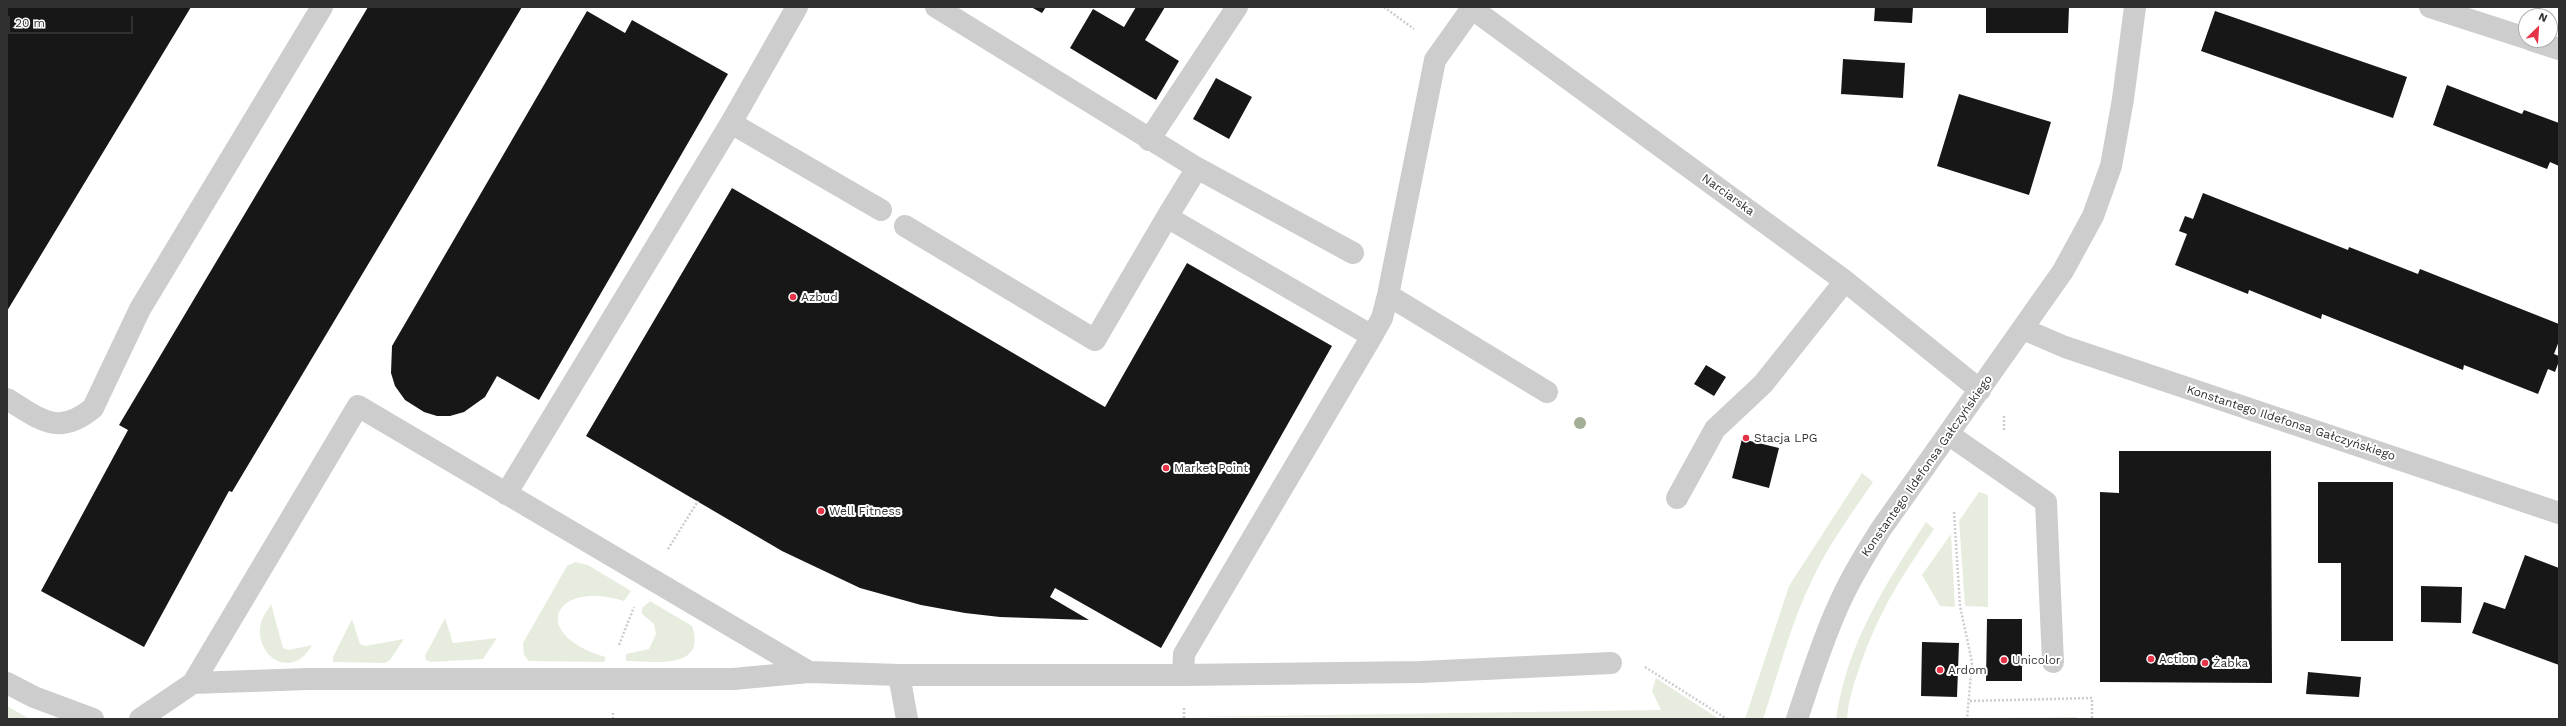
<!DOCTYPE html>
<html>
<head>
<meta charset="utf-8">
<style>
  body { margin:0 }
  #map { position:relative; width:2566px; height:726px; overflow:hidden; background:#fff; font-family:"Work Sans",sans-serif }
  canvas { display:block }
  .frame { position:absolute; inset:0; border:8px solid #303030; pointer-events:none }
  .north { position:absolute; left:2518px; top:8px; width:40px; height:40px; box-sizing:border-box; background:#fff; border:1px solid #acacac; border-radius:50%; rotate:25deg; font-size:11px; font-weight:700; line-height:16px; text-align:center; color:#303030 }
  .north::after { content:''; display:block; margin:auto; width:14px; height:18px; background:#e73347; clip-path:polygon(50% 0,100% 100%,50% 72%,0 100%) }
  .scale { position:absolute; left:8px; top:16px; width:125px; height:18px; box-sizing:border-box; border:2px solid #303030; border-top:0; padding-left:5px; font-size:12px; line-height:14px; white-space:nowrap; color:#303030; -webkit-text-stroke:3px #fff; paint-order:stroke }
</style>
</head>
<body>
<div id="map">
<canvas width="2566" height="726"></canvas>
<div class="frame"></div>
<div class="north">N</div>
<div class="scale">20 m</div>
</div>
<script>
const context = document.querySelector('canvas').getContext('2d');
context.lineJoin = 'round';
function fillPath(path, color) { context.fillStyle = color; context.fill(path, 'evenodd'); }
function strokePath(path, color, width, dash) { context.strokeStyle = color; context.lineWidth = width; context.lineCap = dash ? 'butt' : 'round'; context.setLineDash(dash || []); context.stroke(path); }
function label(font, color, halo, rows, align = 'center') {
  context.font = font + ' "Work Sans",sans-serif'; context.lineWidth = 4; context.setLineDash([]); context.textBaseline = 'middle'; context.strokeStyle = halo; context.fillStyle = color; for (const [text, x, y, turn = 0] of rows) {
    context.save(); context.translate(x, y); context.rotate((+turn || 0) * Math.PI / 180); context.textAlign = isNaN(turn) ? turn : align; if (halo) context.strokeText(text, 0, 0); context.fillText(text, 0, 0); context.restore();
  }
}
fillPath(new Path2D(`
  M1862 473 1873 482C1852 513 1829 544 1813 578 1791 622 1779 672 1763 719H1745L1789 586Z
  M1979 492 1988 495V607L1965 606 1959 521Z
  M1926 522 1934 529C1902 576 1879 611 1860 666 1854 683 1848 701 1847 719H1836C1847 643 1885 585 1926 522Z
  M1951 534 1955 607 1940 606 1922 575Z
  M575 562 588 565 631 591 624 601C554 579 527 634 606 657L604 662 529 661 524 655 523 643 567 566Z
  M650 601 692 626C708 671 652 661 626 661V654L649 649 656 634 654 624 642 614V608Z
  M271 604 283 648 289 650 312 645C291 683 253 654 261 623 262 617 268 610 271 604Z
  M445 618 453 643 497 638 483 659 431 662 426 660 425 656Z
  M352 619 360 644 365 646 404 639 390 660 385 663 333 662V657Z
  M1656 678 1719 719 1189 717 1661 710 1652 691Z
  M7 706 28 718 31 719H7Z
  M2077 717 2079 719H1982L1983 718Z`), '#e7edde');
fillPath(new Path2D(`
  M7 7H191L7 311Z
  M368 7H522L232 492 229 491 144 647 41 591 128 430 119 425Z
  M1031 7H1046L1042 13Z
  M1136 7H1165L1145 40 1179 61 1156 100 1070 48 1093 9 1124 27Z
  M1875 7H1913L1912 23 1874 21Z
  M1986 7H2069L2068 33H1986Z
  M587 11 625 33 632 20 728 74 539 400 497 376 485 397 464 412 450 416H437L424 412 405 400 395 386 391 373 392 346Z
  M2215 11 2407 77 2393 118 2201 51Z
  M1843 59 1905 63 1903 98 1841 94Z
  M1216 78 1252 97 1229 139 1193 119Z
  M2447 85 2522 114 2524 110 2559 123V166L2550 162 2547 169 2433 125Z
  M1959 94 2051 122 2029 195 1937 166Z
  M732 188 1105 407 1187 263 1332 346 1161 648 1055 588 1050 597 1089 620 1000 617 965 613 921 605 860 588 782 551 586 436Z
  M2203 193 2348 250 2349 247 2418 274 2420 269 2559 324V341L2554 354 2559 356V361L2555 372 2548 369 2538 394 2464 365 2463 370 2322 314 2321 319 2249 290 2248 294 2175 265 2187 234 2179 231 2185 216 2193 219Z
  M1706 365 1726 377 1714 396 1694 384Z
  M1742 439 1779 448 1769 488 1732 478Z
  M2119 451H2271L2272 683 2100 682V492L2119 493Z
  M2318 482H2393V641H2341V563H2318Z
  M2525 555 2559 568V665L2472 633 2484 602 2505 609Z
  M2421 586 2462 587 2461 623 2421 622Z
  M1987 619H2022V681H1986Z
  M1922 642 1959 643 1957 697 1921 696Z
  M2308 672 2361 677 2359 697 2306 694Z`), '#171717');
strokePath(new Path2D(`
  M1384 7 1414 29
  M2004 430V415
  M1954 512 1960 606 1972 662 1967 719
  M668 549 698 501
  M619 645 634 607
  M1645 667 1727 719
  M1970 701 2092 698V719
  M1184 708V719
  M613 719V712`), '#cdcdcd', 2.5, [2, 2]);
strokePath(new Path2D(`
  M936 7 1197 168 1167 217
  M1470 7 1845 281 1980 390
  M2430 7 2526 38
  M2531 40 2559 49
  M731 123 797 7
  M1149 140 1237 7
  M1197 168 1353 253
  M1388 295 1547 392
  M2023 329 2065 347 2559 513
  M1372 336 1382 318 1388 295 1435 60 1472 8
  M7 399C40 419 58 437 93 408L140 309 322 7
  M1948 434 2046 502 2053 662
  M506 494 731 123 881 210
  M1677 498 1715 429 1763 384 1845 281
  M899 675 907 719
  M1183 675 1421 672 1611 663
  M7 683 34 697 93 719
  M193 683 308 679H733L809 672 899 675H1183L1184 654 1372 336 1167 217 1095 340 905 226
  M140 719 193 683 358 406 809 672
  M1797 719C1810 680 1822 641 1839 604 1851 577 1866 553 1881 529L2063 271 2093 216 2111 166 2123 99 2135 7`), '#cdcdcd', 22);
context.fillStyle = '#a2af94';
for (const [x, y] of [
  [1580,423]
]) { context.beginPath(); context.arc(x, y, 6, 0, 2 * Math.PI); context.fill(); }
for (const [x, y, r, color] of [
  [793,297,4,"#e73347"],
  [1746,438,4,"#e73347"],
  [1166,468,4,"#e73347"],
  [821,511,4,"#e73347"],
  [2151,659,4,"#e73347"],
  [2004,660,4,"#e73347"],
  [2205,663,4,"#e73347"],
  [1940,670,4,"#e73347"]
]) { const dot = new Path2D(); dot.arc(x, y, r, 0, 2 * Math.PI); context.fillStyle = color; context.fill(dot); strokePath(dot, '#fff', 1.5); }
label('12px', '#303030', '#fff', [
  ["Narciarska",1728,195,36],
  ["Konstantego Ildefonsa Gałczyńskiego",2291,423,18],
  ["Konstantego Ildefonsa Gałczyńskiego",1927,466,-55]
]);
label('12px', '#303030', '#fff', [
  ["Azbud",801,297],
  ["Stacja LPG",1754,438],
  ["Market Point",1174,468],
  ["Well Fitness",829,511],
  ["Action",2159,659],
  ["Unicolor",2012,660],
  ["Żabka",2213,663],
  ["Ardom",1948,670]
], 'left');
</script>
</body>
</html>
